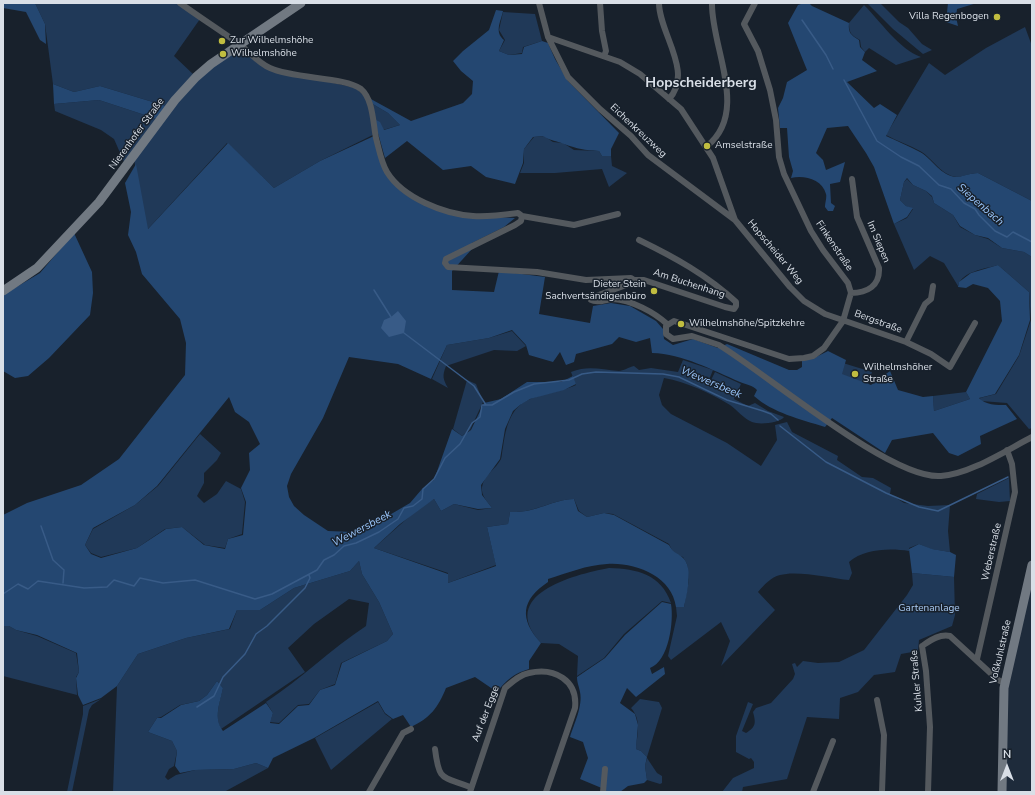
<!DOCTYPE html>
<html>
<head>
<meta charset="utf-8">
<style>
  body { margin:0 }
  #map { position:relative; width:1035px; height:795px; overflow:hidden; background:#18212c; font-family:"Nunito Sans",sans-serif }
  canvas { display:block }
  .frame { position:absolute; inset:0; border:4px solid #d9dfe7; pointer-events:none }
  .north { position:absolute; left:987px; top:747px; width:40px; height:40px; -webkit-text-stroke:3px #18212c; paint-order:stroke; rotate:0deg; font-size:11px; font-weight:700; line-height:16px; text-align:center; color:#d9dfe7 }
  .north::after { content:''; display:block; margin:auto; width:14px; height:18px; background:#d9dfe7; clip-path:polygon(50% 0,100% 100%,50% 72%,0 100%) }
</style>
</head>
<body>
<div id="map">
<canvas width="1035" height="795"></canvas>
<div class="frame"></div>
<div class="north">N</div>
</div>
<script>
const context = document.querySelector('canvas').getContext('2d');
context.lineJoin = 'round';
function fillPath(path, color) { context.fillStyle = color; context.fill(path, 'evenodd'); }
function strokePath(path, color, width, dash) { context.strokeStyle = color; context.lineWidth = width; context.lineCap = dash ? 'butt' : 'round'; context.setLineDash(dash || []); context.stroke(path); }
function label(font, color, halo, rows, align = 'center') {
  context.font = font + ' "Nunito Sans",sans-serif'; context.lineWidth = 3; context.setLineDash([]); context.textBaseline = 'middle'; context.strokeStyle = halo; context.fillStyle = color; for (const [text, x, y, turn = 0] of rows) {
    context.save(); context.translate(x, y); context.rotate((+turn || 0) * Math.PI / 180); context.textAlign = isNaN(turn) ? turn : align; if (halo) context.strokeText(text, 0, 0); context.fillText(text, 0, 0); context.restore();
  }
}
fillPath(new Path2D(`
  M1032 581V792H1005L1007 691Z`), '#1e2b3b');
fillPath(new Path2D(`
  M35 3H177L200 19 174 56 194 75 166 106 100 86 74 92 53 84 45 24Z
  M869 3H880L899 22 908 28 922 44 932 50 923 54 893 29 868 4Z
  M864 5C881 22 899 49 921 57L896 65 869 48 865 52 861 47 860 40C851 35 849 33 849 23Z
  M503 12 535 14 542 41 523 47 522 53 509 55 499 51 505 40 499 30Z
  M1025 27 1032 46V201L978 173C971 173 961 177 957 177 940 175 934 159 920 151 909 145 897 141 886 135L929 63 945 75 986 48Z
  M240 50 245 51 256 62 320 80 356 88 371 103 388 113 400 125 383 130 320 161 274 188 227 143 147 230 134 159 198 76Z
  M99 100 157 119 125 164 114 139 101 130 55 111 54 104Z
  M544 136 553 142 563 143 574 150 599 151 602 156H611L612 166 627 173 609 187 602 169 555 173H520L524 163V149L534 137Z
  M907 179 913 185 926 191 932 197 934 203 953 215 960 227 975 235 988 239 1002 248 1024 252 1032 257V428L1029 429 1007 403 981 401 980 398 996 394 1019 356 1031 320 1029 292 998 265C985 269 962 271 958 286L944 263 930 256 914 270 894 224 907 218 913 209 906 206 900 200 904 182Z
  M512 331 526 346 517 351 494 350 446 366C442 376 443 379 448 388L432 379 447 345 489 338Z
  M683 360 713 370 707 385 708 386 715 372 741 384 734 399 748 406 755 403 768 411 784 417C780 423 759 425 752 422 744 419 737 410 730 405 710 393 687 382 664 378L659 395 662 405 671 414 727 443 761 466 777 440 775 425 787 422 792 432 838 456 837 460 862 477 873 478 891 488 890 494 904 503 928 506 950 505 948 531 950 552 931 549 919 544 909 548V551C889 548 864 549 849 562L852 573 849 580C832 578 796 570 780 575 771 577 764 585 758 592L775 610 721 666 730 641 721 622 671 660 668 656 677 616 676 607H684L689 580 687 564 683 557 674 554 669 544 613 514 604 513 587 517 579 511 574 499C550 500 536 513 510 512L508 524 487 527 496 565 448 583V573L374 548 419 508 434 499 441 511 454 504 478 510 492 508C487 501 481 496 482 487 484 475 496 469 501 459 502 456 502 451 503 447 505 433 508 416 519 406 532 394 559 393 576 385L571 372C589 365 601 370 619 371 623 371 629 367 634 366L639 370 651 368 678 372Z
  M843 363 872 372 868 385 839 376Z
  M467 380 476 384 483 402 470 430 462 436 453 429Z
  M966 392 970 399 934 411 933 396Z
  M200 434 221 453 217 460 204 473V483L197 496 204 503 217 494 226 481 241 489 245 502 242 534 228 539 225 548 205 545 182 527 165 529 137 548 101 557 91 553 85 545 93 529 135 505 158 486Z
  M1009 478 1010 501 999 502 976 499 977 494Z
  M359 561 362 574 379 602 393 634 387 641 341 663 335 684 320 690 309 704 298 705 279 723 270 722 273 713 266 702C301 679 331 649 366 626L369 603 349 599 314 624 288 648 305 672 221 729C214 717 220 701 223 688L217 681 207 695 199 701 180 705 161 717 157 718 148 732 172 741 177 751 174 766 169 769 165 777 168 780 176 775 195 770 234 769 256 763 268 768 224 792H113L117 686 138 654 186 638 230 629 237 610H260L294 588 350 571Z
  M609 568C637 569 661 574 671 603L662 601 624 634 604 658 577 676 578 656 559 644 541 643C497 595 572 575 609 568Z
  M912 573 954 577 955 615 952 626 919 640 918 651 901 654 895 672 874 675 858 692 840 698 839 719 807 717 787 779 743 787 742 792H722L733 778 754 768V762L751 758 749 759 736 752V736L748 702 753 704 742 731 746 733C756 727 756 723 753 712L756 708 771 703 793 679 795 674 792 664 795 663 797 667 803 661 818 663 839 662 864 650 907 595 913 585Z
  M3 626H9L16 630 37 636 76 653 79 672 76 677 77 695 3 676Z
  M101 699 92 705 89 710 72 792H67L83 714V706Z
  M640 699 659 702 662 708 647 757 641 751 636 749C637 735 642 720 631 708Z
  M378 702 385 714 392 719 331 770 315 738Z
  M647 758 657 773 662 776V783L660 784 647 780 645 766Z`), '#203958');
fillPath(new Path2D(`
  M3 3H35L45 24 46 44 40 40 26 12 3 8Z
  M804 3H809L812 6 849 23C848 33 851 35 859 40L860 47 865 52 862 60 877 71 847 82 874 108 880 104 897 115 886 136C897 141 909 146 920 152 934 160 940 176 957 177 960 177 971 173 978 173L1032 201V257L1024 252 1002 248 988 238 975 235 960 226 953 215 934 203 932 196 926 191 913 185 907 178 904 182 900 200 906 206 913 208 907 217 894 224 874 167 866 153 848 126 827 128 816 153 823 160 826 170 845 162 840 182 830 184 831 203 835 206 833 211H828L825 207C825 203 827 197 826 194 822 179 804 175 791 178L793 171 789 157 787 128H780L778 108 783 98 787 82 807 70 788 23 798 5Z
  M948 3H977L957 9 956 17 958 26 946 22Z
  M496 10 503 11C501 21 494 32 504 40L499 51 509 55 522 54 524 47 542 41 548 43 555 59 568 81 619 133 611 149V156H602L599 151C584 150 578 149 564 144 555 140 553 142 543 136L533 137 524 149 523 163 515 184 486 177 471 166 443 170 407 141 385 158 374 119 380 122 384 130 400 125 388 113 371 103 369 98 411 121 463 103 472 94 473 81 461 71 453 61 463 51 489 30Z
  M53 84 74 92 100 86 166 106 157 119 99 100 54 104Z
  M374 136 393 183 451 215 515 218 504 227 472 243V249L452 271V290L494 292 499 271 545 277 539 314 590 323 593 306 611 303 630 306 656 321 663 329 664 339 673 345 693 339 718 348 727 344 789 370H797L802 367V361L814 358 828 351 846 360 842 374 871 385 890 371 898 390 923 397 933 396 934 411 970 399 966 392 1002 321 1000 301 988 288 973 284 966 288 958 287 959 282 971 273 998 265 1029 292 1030 320 1019 355 995 394 979 398C985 405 997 405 1006 405L1017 419 980 436 981 444 958 456 949 453 933 433 892 440 885 453 832 418 825 427C800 419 773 413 754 396L757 390C752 385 747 385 740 382 712 370 683 354 652 353L650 338 636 342 619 337 612 344 576 354 574 362 566 365 560 352 553 362 529 355 526 345 512 330 489 338 447 345 431 379 398 364 349 357 323 418 291 474 287 486 289 497 294 506 304 515 328 531 353 532 381 520 410 503 422 489 434 480 452 429 462 436 471 430 484 403 501 399 527 382H561L573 376 576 384 564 390 530 399 520 405 513 411 505 429 500 459 481 485 482 495 492 508 478 509 454 504 441 511 434 499 400 524 374 548 448 574V583L496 566 487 527 508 524 510 512C537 513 550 500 574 499L578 511 587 517 604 513 614 515 669 545C675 555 675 551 682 557 694 566 687 595 684 607H676C672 576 635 562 607 564 587 565 567 573 548 579V582C521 600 519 619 541 643L529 661V669C515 673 506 680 497 692L475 677 446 688C438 708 430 718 411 727L403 715 393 719 385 713 378 701 314 738 273 758 268 768 256 763 234 769 195 770 180 773 175 766 177 751 172 741 148 732 157 718H161L181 705 199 701 207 695 217 681 223 688C220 703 213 718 223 731L266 703 273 713 270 723 279 724 298 706 309 705 320 690 335 685 342 663 387 641 393 634 379 602 362 574 359 561 350 571 294 588 260 610H237L229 629 186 638 138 654 117 686 101 698 83 705 78 695 76 678 79 672 77 653 37 635 16 630 9 626H3V515L27 503 81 485 119 459 185 375 186 343 180 319 142 274 136 252 128 235 131 212 125 183 136 164 148 229 228 143 274 188 320 161ZM229 397 235 412 249 422 260 444 249 453 250 470 241 488 246 502 243 535 228 539 225 549 204 545 182 527 166 529 137 548 101 558 91 554 85 545 93 528 135 505 157 486Z
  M74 233 92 272 93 293 90 315 49 358 28 376 15 378 3 371V295L40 273Z
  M919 544 932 549 950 552 956 555 954 577 912 573 909 549Z
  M662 602 671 604C674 621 669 661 650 668L652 674 664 667 665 674 636 697 627 688 620 703 635 714 638 725 636 749 641 751 647 757 645 766 647 780 644 783 628 786 620 792H605L604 789 580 779 588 758 583 742 570 737C574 724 583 706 580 692 579 686 577 683 577 677L605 658 625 635Z`), '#244771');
fillPath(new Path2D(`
  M398 311 406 321 404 333 389 337 381 328 384 320 391 317Z`), '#385b87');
strokePath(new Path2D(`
  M802 20 826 55 833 69
  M844 80 877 141 901 157 919 166 939 185 951 189 964 203 975 209 979 215 995 231 1007 237 1013 232 1032 242
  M374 290 391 317
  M404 333 474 386 486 405
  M780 426 826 462 886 493 919 507 938 511 1008 477
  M41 526 53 560 64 570 63 583
  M3 594 18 584 28 589 38 581 84 588 107 587 114 580 134 586 140 578 163 583 195 580 255 599 272 594 317 570 324 560 334 555 344 546 356 543 379 532 398 519 404 508 413 506 422 499 423 489 434 479 445 458 460 444 472 423 480 417 482 405H492L514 392 534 384 569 380 582 374 596 372 663 374 679 377 727 400 763 411 771 414 778 420
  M197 707 214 696 223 677 245 654 256 634 267 626 305 588 310 578 309 575`), '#385b87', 1.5);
strokePath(new Path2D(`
  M180 3C199 17 220 30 239 44 250 52 258 63 270 68 294 79 345 77 361 89 373 99 373 123 376 138 379 149 381 162 387 172 403 198 444 214 473 216 489 217 503 215 518 213L522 216 521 221 515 225 446 259 445 263 448 267 537 272 586 280 631 278 634 280 632 283 593 297 591 300C598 304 606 299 613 299 631 300 654 312 667 324
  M539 3 548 37 568 77 600 109 631 136 648 155 735 220
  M600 3 602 31 606 51 604 56
  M659 3C659 33 694 72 669 99
  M755 3 744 24 758 51 770 90 776 120 779 157 784 174 811 231 823 250 848 283 851 293 843 321 824 348 813 356 804 358 789 359 674 321 666 326V334L673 339 692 336 719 345C767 374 891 480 941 476 970 474 1005 451 1032 437
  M548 37 620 62 640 74 681 109 713 158 735 220 790 287 804 301 825 314 906 342 931 354 950 367 975 323
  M707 146C750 112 711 47 712 3
  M522 216 574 225 618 214
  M634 280H644L725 307 734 309 736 306V302C707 275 674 257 639 240
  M851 293C867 293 880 286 879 268L857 217 852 179
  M906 342 925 304 931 299 933 286
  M977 659 1015 492 1012 464 1007 450
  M877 700 884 735 882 792
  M435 749C439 782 442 776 470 787
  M369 792 403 733 411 729
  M470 792 505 688C512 682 519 675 529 673 554 667 578 680 575 708L546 792
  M603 792 605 769
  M813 792 833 741
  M928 792 930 727 926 671 922 646C931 640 939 634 950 636L998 680 1005 683`), '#54595e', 6);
strokePath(new Path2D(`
  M3 291 37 268 99 202 175 100 196 77 211 64 301 3
  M1002 792 1004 688 1032 565`), '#717982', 9);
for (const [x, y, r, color] of [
  [997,17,4,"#c1bd40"],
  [222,41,4,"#c1bd40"],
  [223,54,4,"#c1bd40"],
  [707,146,4,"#c1bd40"],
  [654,291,4,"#c1bd40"],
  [681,324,4,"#c1bd40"],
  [855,374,4,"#c1bd40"]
]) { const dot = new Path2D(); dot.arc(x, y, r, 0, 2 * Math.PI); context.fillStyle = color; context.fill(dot); strokePath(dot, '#18212c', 1.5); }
label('10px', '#d9dfe7', '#18212c', [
  ["Villa Regenbogen",989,17,"right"],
  ["Zur Wilhelmshöhe",230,41],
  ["Wilhelmshöhe",231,54],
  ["Amselstraße",715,146],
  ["Dieter Stein",646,285,"right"],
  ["Sachvertsändigenbüro",646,297,"right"],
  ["Wilhelmshöhe/Spitzkehre",689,324],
  ["Wilhelmshöher",863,368],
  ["Straße",863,380]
], 'left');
label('10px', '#d9dfe7', '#18212c', [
  ["Eichenkreuzweg",638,131,43],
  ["Nierenhofer Straße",137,134,-54],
  ["Im Siepen",878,242,67],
  ["Finkenstraße",834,246,56],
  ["Hopscheider Weg",775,252,50],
  ["Am Buchenhang",689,284,18],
  ["Bergstraße",878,322,20],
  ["Weberstraße",992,552,-77],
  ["Voßkuhlstraße",1001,652,-77],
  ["Kuhler Straße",917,681,-95],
  ["Auf der Egge",486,714,-69]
]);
label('10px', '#aacbf4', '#18212c', [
  ["Gartenanlage",929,609]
]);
label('italic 11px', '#9ac6fc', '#18212c', [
  ["Siepenbach",980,205,41],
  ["Wewersbeek",711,383,23],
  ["Wewersbeek",362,529,-28]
]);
label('bold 14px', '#d9dfe7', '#18212c', [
  ["Hopscheiderberg",701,84]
]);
</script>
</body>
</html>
